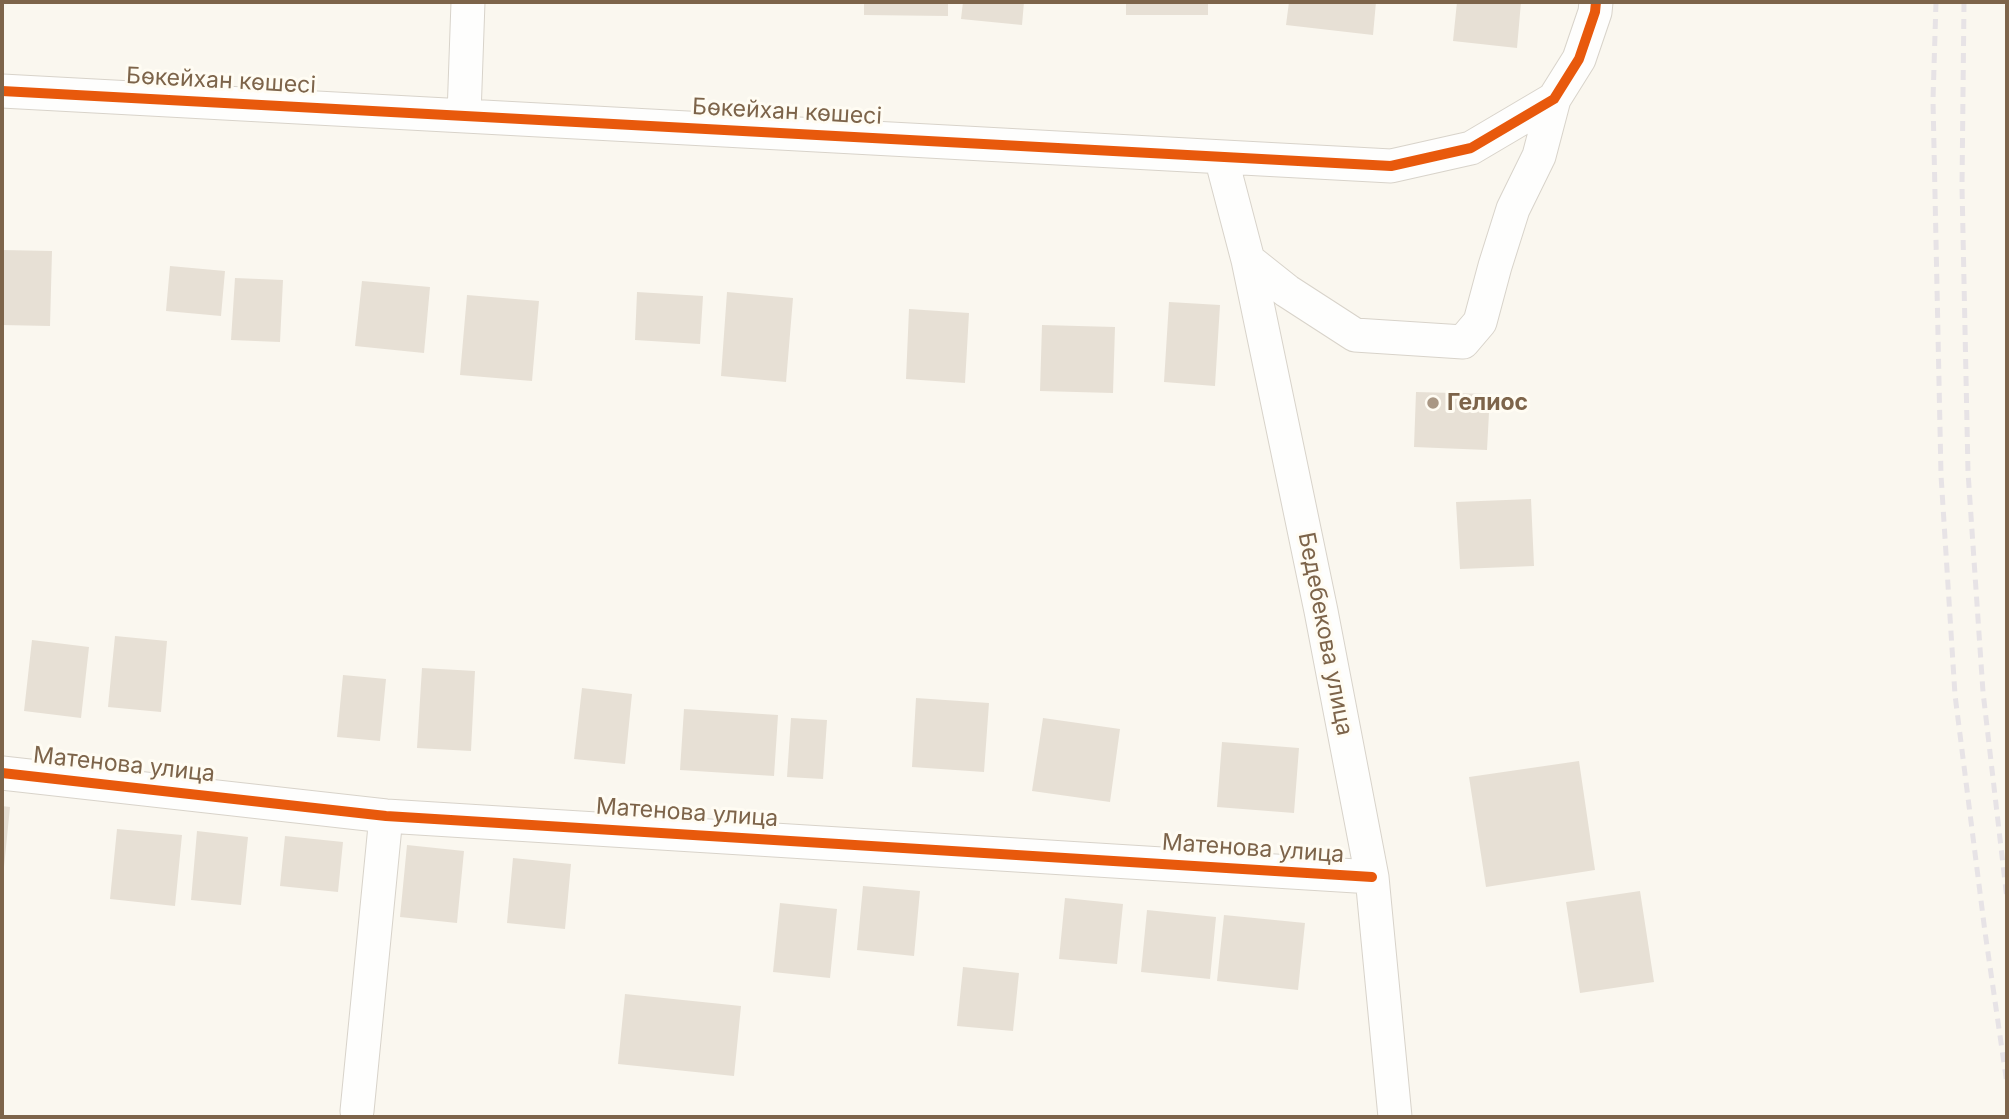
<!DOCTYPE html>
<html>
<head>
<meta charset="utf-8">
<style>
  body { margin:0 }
  #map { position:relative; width:2009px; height:1119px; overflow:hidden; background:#faf7ef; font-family:Inter,sans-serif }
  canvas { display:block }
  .frame { position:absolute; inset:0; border:4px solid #7d644a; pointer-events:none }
</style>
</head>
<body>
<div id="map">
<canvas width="2009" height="1119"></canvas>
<div class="frame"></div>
</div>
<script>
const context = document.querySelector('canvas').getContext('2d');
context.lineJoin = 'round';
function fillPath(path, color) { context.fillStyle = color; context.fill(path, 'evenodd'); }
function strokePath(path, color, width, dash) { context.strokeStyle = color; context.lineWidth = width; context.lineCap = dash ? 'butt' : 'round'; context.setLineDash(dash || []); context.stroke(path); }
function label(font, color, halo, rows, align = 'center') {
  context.font = font + ' Inter,sans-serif'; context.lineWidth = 6; context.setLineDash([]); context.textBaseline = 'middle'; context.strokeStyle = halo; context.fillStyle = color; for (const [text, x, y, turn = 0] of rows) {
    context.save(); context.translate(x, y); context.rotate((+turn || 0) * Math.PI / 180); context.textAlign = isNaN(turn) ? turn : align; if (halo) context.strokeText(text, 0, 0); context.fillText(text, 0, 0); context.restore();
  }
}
fillPath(new Path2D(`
  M864 2H948V16L864 15Z
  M963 2H1024L1022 25 961 19Z
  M1126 2H1208V15H1126Z
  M1289 2H1376L1373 35 1286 25Z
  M1457 2H1521L1517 48 1453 41Z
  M2 250 52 251 50 326 2 325Z
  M170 266 225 271 221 316 166 311Z
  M235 278 283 280 280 342 231 340Z
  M362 281 430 287 424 353 355 346Z
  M637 292 703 296 700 344 635 340Z
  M727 292 793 298 786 382 721 376Z
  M467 295 539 301 532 381 460 375Z
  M1169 302 1220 305 1215 386 1164 382Z
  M909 309 969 313 965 383 906 379Z
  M1042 325 1115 327 1113 393 1040 391Z
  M1416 392 1490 394 1487 450 1414 447Z
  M1531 499 1534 566 1460 569 1456 502Z
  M115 636 167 641 161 712 108 707Z
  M32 640 89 647 81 718 24 711Z
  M422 668 475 671 471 751 417 748Z
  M343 675 386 679 380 741 337 737Z
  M582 688 632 694 625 764 574 759Z
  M916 698 989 703 984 772 912 767Z
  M684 709 778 715 774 776 680 770Z
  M791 718 827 720 823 779 787 777Z
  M1043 718 1120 729 1110 802 1032 791Z
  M1222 742 1299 748 1294 813 1217 807Z
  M1579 761 1595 870 1486 887 1469 777Z
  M2 806 10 807 4 867H2Z
  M117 829 182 835 175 906 110 899Z
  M197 831 248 837 241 905 191 900Z
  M285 836 343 842 338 892 280 886Z
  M407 845 464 851 457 923 400 917Z
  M513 858 571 864 565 929 507 923Z
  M863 886 920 891 914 956 857 950Z
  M1640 891 1654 982 1580 993 1566 902Z
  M1065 898 1123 904 1117 964 1059 959Z
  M780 903 837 909 830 978 773 972Z
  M1147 910 1216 917 1210 979 1141 972Z
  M1224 915 1305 923 1298 990 1217 981Z
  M963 967 1019 973 1013 1031 957 1026Z
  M625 994 741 1006 734 1076 618 1064Z`), '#e7e0d5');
const minor = new Path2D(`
  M2 91 1391 166 1471 148 1554 99
  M464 115 468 2
  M1221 157 1248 260 1321 611 1372 877 1395 1117
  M1248 260 1287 291 1355 335 1463 342 1480 322 1495 266 1513 209 1539 156 1554 99 1579 59 1595 12 1596 2
  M2 773 386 816 1372 877
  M357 1111 386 816`);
strokePath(minor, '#d8d3ca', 35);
strokePath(minor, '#fefefd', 33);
strokePath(new Path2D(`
  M1936 2 1933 100 1941 475 1955 695 1985 932 2007 1084
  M1964 2 1962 186 1968 472 1983 692 2007 899`), '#e7e3e6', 5, [10, 7]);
strokePath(new Path2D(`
  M2 91 1391 166 1471 148 1554 99 1579 59 1595 12 1596 2
  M2 773 386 816 1372 877`), '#e8590c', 10);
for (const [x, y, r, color] of [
  [1433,403,7,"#a99784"]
]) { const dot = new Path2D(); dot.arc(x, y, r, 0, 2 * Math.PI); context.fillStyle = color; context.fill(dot); strokePath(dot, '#fffcf3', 2.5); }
label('23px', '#7d644a', '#fffcf3', [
  ["Бөкейхан көшесі",221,81,3],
  ["Бөкейхан көшесі",787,112,3],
  ["Бедебекова улица",1325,634,79],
  ["Матенова улица",124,765,6],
  ["Матенова улица",687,813,4],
  ["Матенова улица",1253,849,4]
]);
label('bold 23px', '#7d644a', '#fffcf3', [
  ["Гелиос",1447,403]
], 'left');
</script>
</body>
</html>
